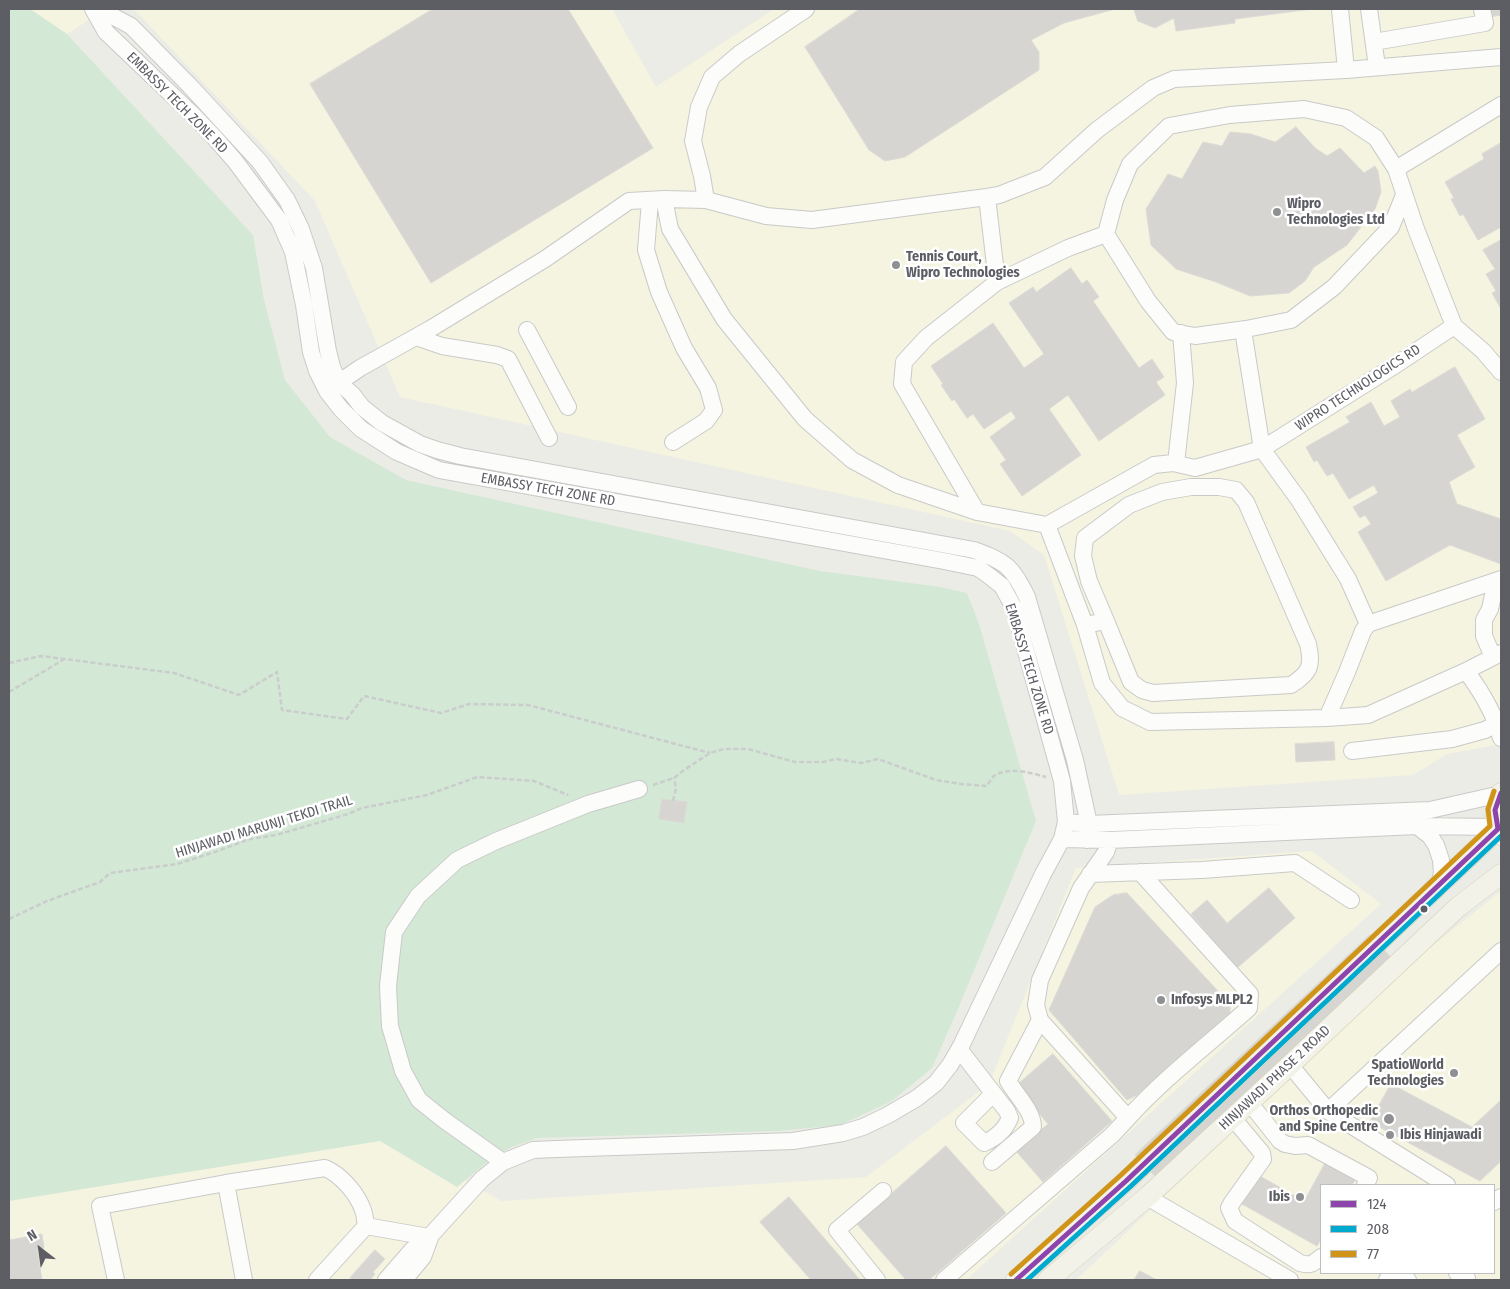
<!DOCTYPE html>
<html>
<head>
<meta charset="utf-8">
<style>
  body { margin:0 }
  #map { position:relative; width:1510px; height:1289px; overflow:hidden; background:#ecece6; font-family:"Fira Sans Condensed",sans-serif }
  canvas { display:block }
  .frame { position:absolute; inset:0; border:10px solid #5c5e64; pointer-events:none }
  .legend { position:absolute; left:1320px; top:1184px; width:175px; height:90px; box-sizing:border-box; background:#fff; border:1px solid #bebfc1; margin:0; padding:6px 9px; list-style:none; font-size:15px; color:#5c5e64 }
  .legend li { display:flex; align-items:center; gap:10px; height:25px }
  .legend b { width:25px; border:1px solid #bebfc1 }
  .north { position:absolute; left:15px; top:1224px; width:50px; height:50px; -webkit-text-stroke:4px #fff; paint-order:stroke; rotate:330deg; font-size:14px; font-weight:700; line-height:20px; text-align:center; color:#5c5e64 }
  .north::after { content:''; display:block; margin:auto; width:18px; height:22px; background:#5c5e64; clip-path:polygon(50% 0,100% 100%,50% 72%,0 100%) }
</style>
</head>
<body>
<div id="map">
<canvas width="1510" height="1289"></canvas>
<div class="frame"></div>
<ul class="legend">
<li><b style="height:6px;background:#8e44ad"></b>124</li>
<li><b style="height:6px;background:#00a9ce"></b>208</li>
<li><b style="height:6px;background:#d09419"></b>77</li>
</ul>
<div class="north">N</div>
</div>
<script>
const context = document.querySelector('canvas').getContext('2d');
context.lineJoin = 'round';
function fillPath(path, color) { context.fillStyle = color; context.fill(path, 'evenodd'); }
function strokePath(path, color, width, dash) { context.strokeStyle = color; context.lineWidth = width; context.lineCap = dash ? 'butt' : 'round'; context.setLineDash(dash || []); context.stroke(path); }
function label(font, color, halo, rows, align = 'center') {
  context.font = font + ' "Fira Sans Condensed",sans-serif'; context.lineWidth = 5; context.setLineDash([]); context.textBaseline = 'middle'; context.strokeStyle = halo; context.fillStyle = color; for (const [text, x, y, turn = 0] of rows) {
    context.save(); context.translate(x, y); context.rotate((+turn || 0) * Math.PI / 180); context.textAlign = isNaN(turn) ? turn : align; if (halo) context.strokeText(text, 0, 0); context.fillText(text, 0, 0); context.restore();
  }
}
fillPath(new Path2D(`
  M30 9H106L67 34Z
  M134 9H612L656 87 774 9H1501V744L1447 754 1413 775 1119 795 1044 555 1010 531 400 397 315 201Z
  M1312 851 1381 904 966 1280H9V1190L378 1133 502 1201 866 1177 989 1084 1076 868Z
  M1501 891V1280H1076L1417 958ZM1321 1185H1494V1273H1321Z`), '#f5f4e0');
fillPath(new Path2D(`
  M9 9H30L67 34 253 235 264 300 285 380 330 437 406 480 820 571 941 587 967 593 979 624 1036 821 958 1009 932 1068 892 1101 840 1125 779 1131 537 1138 512 1147 492 1158 457 1187 380 1141 9 1201Z`), '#d4e8d6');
const building = new Path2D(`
  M433 9H568L653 148 431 283 310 84Z
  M860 9H1115L1064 23 1031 40 1039 52V70L905 157 885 161 869 150 805 47Z
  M1134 9H1312L1235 19V23L1176 31 1174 18 1155 28 1138 21Z
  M1488 9H1501V15L1490 17Z
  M1296 127 1315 148 1327 156 1340 148 1364 173 1375 166 1378 171 1381 192 1375 209 1347 245 1314 267 1305 281 1289 293 1250 296 1216 282 1176 269 1151 245 1146 209 1168 174 1182 179 1203 142 1222 146 1230 132 1251 134 1275 142Z
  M1501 143V227L1478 240 1463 214 1460 216 1451 199 1454 198 1445 182 1484 159 1482 154Z
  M1501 240V309L1492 293 1496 291 1486 274 1495 269 1483 250Z
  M1071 268 1082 284 1087 280 1099 297 1093 301 1139 368 1152 359 1164 377 1156 382 1165 395 1099 441 1068 395 1049 409 1081 455 1022 496 1000 464 1006 460 990 437 1016 418 1011 411 984 429 973 414 967 418 954 399 952 401 941 385 943 384 931 366 993 323 1024 368 1044 354 1009 303 1033 287 1036 292Z
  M1455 367 1485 419 1457 435 1475 467 1449 482 1457 504 1501 519V564L1450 545 1386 581 1358 532 1371 524 1365 515 1360 518 1353 507 1378 493 1374 485 1349 499 1333 473 1327 476 1317 460 1314 462 1306 447 1350 422 1346 417 1371 402 1384 426 1400 417 1391 401 1410 389 1412 392Z
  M1334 742 1335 760 1296 762 1295 744Z
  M662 799 687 802 684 823 659 819Z
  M1269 888 1295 918 1237 968 1191 914 1207 900 1227 923Z
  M1127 893 1230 1004V1013L1180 1056 1137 1095 1127 1100 1049 1010 1095 907 1113 895Z
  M1370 935 1403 970 1168 1190 1135 1155Z
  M1053 1054 1112 1121 1043 1182 1016 1151 1048 1124 1016 1086Z
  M1391 1084 1472 1127 1501 1100V1161L1480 1181 1370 1122Z
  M946 1146 1006 1213 929 1280H906L857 1224Z
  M1327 1160 1357 1177 1352 1185H1321V1239L1317 1246 1242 1204 1258 1175 1304 1201Z
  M789 1197 860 1280H811L760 1222Z
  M9 1234 10 1240 42 1234 44 1248 37 1249 42 1280H9Z
  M375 1250 385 1259 373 1272 375 1274 370 1280H353L350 1278Z
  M1140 1271 1157 1280H1134Z`);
fillPath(building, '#d6d5d1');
strokePath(building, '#dcdbd6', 1);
const minor = new Path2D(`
  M93 9 106 32 193 115 215 138 235 161 279 220 293 252 304 305 311 352 317 371 327 391 341 409 361 429 397 452 439 470 944 561 978 568 988 575 1002 586 1014 608 1062 781 1066 822
  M99 9 131 26 190 86 260 162 287 200 301 229 314 268 328 351 332 367 339 383 352 394 362 407 382 423 420 444 437 450 460 456 974 550C1006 562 1012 566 1027 597L1075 760 1089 824 1087 840
  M1340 9 1346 70
  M1369 9 1377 67
  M1374 42 1485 23 1482 9
  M1396 169 1501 105
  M1404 195 1391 227 1334 287 1291 320 1246 329 1195 336 1173 332 1148 301 1106 234 1115 200 1130 164 1169 126 1230 115 1304 109 1346 118 1376 138 1396 169 1416 229 1454 326 1483 351 1501 372
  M987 197 997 282
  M664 199 670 229 724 319 805 419 852 460 898 485 977 512 1047 525 1085 625 1102 683 1122 708 1150 722 1327 718 1368 715 1466 671 1501 653
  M706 200 702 176 693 141 699 107 712 77 739 54 806 9
  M650 201 646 250 659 292 684 348 708 388 714 410 706 421 673 442
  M527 330 568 407
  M1243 330 1262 449 1394 366 1454 326
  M416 337 442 346 497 355 508 359 549 438
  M331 388 360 368 430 329 545 259 629 201 664 199 706 200 766 216 812 220 987 197 999 195 1045 177 1097 130 1153 88 1174 79 1346 70 1501 57
  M1176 463 1185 383 1181 333
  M977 512 902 384 904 362 926 338 997 282 1068 248 1106 234
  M1047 525 1154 465 1173 463 1195 468 1262 449 1299 500 1348 579 1368 624
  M1085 625 1106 621 1089 581 1083 556 1085 538 1129 505 1162 492 1191 487H1219L1236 490 1246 502 1308 644C1313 666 1310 673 1291 685L1153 693 1142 690 1131 682 1106 621
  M1493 657 1484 636V620L1490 609 1496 581
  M1466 671C1481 691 1495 715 1501 738
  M1327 718 1347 672 1363 631 1368 624 1501 579
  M1352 751 1452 739 1485 730 1496 724
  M1417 826 1430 836 1436 845 1441 860 1442 874 1438 886
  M1062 839 1110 840 1417 826 1497 827
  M1090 874 1202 870 1295 863 1351 900
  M959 1049 1007 1111 1010 1118C1005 1130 996 1138 984 1143L964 1123 993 1094
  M1290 1065 1328 1111 1447 1185
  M1249 1102 1280 1141 1285 1144 1295 1146 1308 1145 1369 1178 1365 1185
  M1328 1111 1501 951
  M1232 1117 1262 1153 1263 1159 1231 1204 1229 1208 1235 1221 1300 1263C1310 1266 1313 1264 1321 1257
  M1128 1118C1164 1078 1209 1044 1249 1008L1250 994 1140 872
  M503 1162 444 1120 419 1100 403 1071 390 1026 388 986 394 932 418 896 457 860 496 841 588 804 639 789
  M992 1162 1033 1127C1033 1111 1016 1095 1008 1081L1040 1020
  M226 1183 325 1168C341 1175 357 1193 363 1210 365 1215 365 1221 366 1226
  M1147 1197 1290 1280
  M1494 1202 1501 1197
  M1457 1273 1467 1278
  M116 1280 100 1206 226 1183 244 1280
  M317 1280 366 1226 429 1237
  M386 1280 413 1249 431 1235 482 1179 503 1162 533 1150 556 1149 793 1141 843 1133 863 1127 888 1115 917 1098 936 1083 950 1065 961 1046 1043 874 1062 839 1066 822 1089 824 1430 810 1501 794
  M404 1280 423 1257 431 1235
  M877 1280 837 1230 883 1191
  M944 1280 1112 1135 1128 1118 1040 1020 1036 1005 1040 980 1081 888 1106 852 1110 840
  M1387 1280 1390 1275 1395 1273 1408 1280`);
const major = new Path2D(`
  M1501 793C1494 807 1493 821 1501 835
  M1016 1280 1126 1181 1498 829
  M1048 1280 1147 1197 1290 1065 1458 907 1501 874`);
strokePath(minor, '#c9cac8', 18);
strokePath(major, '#d3d0b5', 21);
strokePath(new Path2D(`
  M9 663 41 656 174 673 239 695 277 672 282 710 347 719 364 696 441 713 469 704 528 705 710 753
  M9 692 63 660
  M653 785 674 778 684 770 710 753 724 749H748L795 762H823L836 759 861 763 878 759 936 780 961 784 987 786C989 783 991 779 994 776 1007 766 1031 773 1046 777
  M673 801 676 788 674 778
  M9 919 47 901 100 882 110 873 177 864 215 852 250 839 276 835 348 814 362 808 427 795 477 777 534 781 568 795`), '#c9cdcb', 2.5, [5, 2.5]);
strokePath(minor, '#fcfcfb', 16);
strokePath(major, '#f2f2e8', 20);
strokePath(new Path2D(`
  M1016 1280 1126 1181 1498 829 1495 810 1501 793`), '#8e44ad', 5);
strokePath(new Path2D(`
  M1027 1280 1131 1186 1501 836`), '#00a9ce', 5);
strokePath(new Path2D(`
  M1011 1274 1121 1175 1490 826 1488 809 1494 791`), '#d09419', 5);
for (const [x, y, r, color] of [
  [1277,212,5,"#8e9092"],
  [896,265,5,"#8e9092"],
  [1424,909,4.5,"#5c5e64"],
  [1161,1000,5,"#8e9092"],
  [1454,1073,5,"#8e9092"],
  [1389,1119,6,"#8e9092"],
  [1390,1135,5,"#8e9092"],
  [1300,1197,5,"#8e9092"]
]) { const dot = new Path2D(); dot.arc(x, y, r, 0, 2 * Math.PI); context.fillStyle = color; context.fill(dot); strokePath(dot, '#fff', 2); }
label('14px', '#5c5e64', '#fff', [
  ["EMBASSY TECH ZONE RD",177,103,45],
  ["WIPRO TECHNOLOGICS RD",1358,388,-33],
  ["EMBASSY TECH ZONE RD",548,490,10],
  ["EMBASSY TECH ZONE RD",1029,669,73],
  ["HINJAWADI MARUNJI TEKDI TRAIL",264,827,-17],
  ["HINJAWADI PHASE 2 ROAD",1275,1078,-43]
]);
label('bold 14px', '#5c5e64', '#fff', [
  ["Wipro",1287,204],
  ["Technologies Ltd",1287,220],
  ["Tennis Court,",906,257],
  ["Wipro Technologies",906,273],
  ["Infosys MLPL2",1171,1000],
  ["SpatioWorld",1444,1065,"right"],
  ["Technologies",1444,1081,"right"],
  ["Orthos Orthopedic",1378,1111,"right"],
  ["and Spine Centre",1378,1127,"right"],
  ["Ibis Hinjawadi",1400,1135],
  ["Ibis",1290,1197,"right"]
], 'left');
</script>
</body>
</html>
